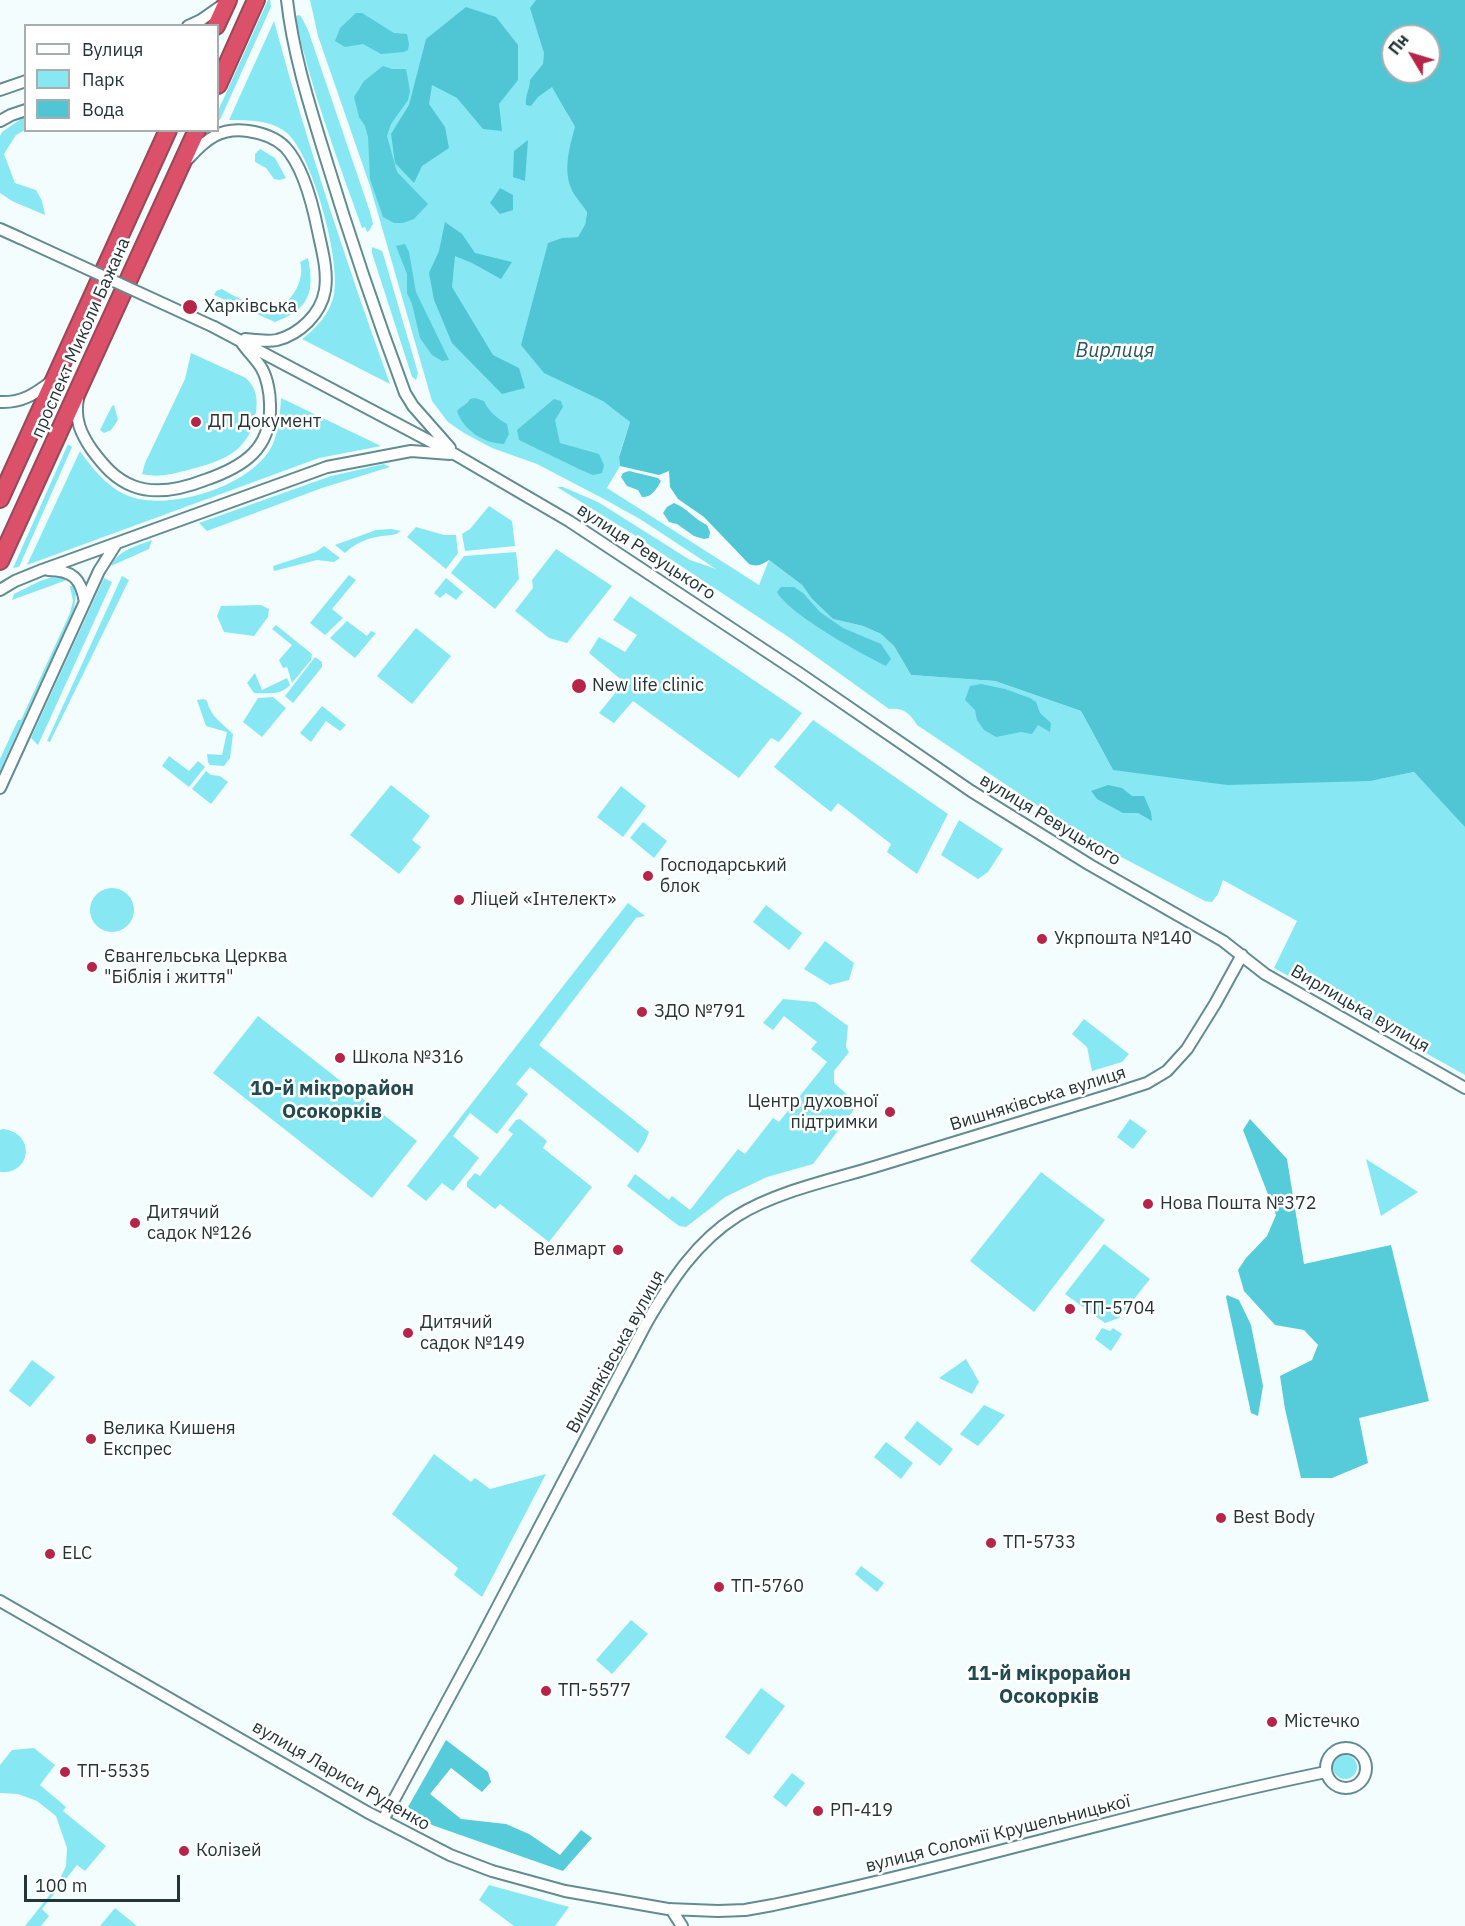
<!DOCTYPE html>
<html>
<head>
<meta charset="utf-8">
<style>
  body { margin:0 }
  #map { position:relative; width:1465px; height:1926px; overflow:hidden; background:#f4fdfe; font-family:"IBM Plex Sans",sans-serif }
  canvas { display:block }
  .legend { position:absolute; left:24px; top:24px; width:195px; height:108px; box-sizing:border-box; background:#fff; border:2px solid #a7aeaf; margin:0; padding:8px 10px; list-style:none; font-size:18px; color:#233537 }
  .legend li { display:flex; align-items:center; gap:12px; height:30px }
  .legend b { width:30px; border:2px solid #a7aeaf }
  .north { position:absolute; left:1381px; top:24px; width:60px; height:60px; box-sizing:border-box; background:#fff; border:2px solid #a7aeaf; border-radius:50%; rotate:308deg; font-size:16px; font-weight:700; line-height:24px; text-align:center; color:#233537 }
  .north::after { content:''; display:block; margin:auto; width:21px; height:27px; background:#b62447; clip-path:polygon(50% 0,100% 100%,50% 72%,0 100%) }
  .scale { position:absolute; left:24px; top:1875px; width:156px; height:27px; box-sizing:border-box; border:3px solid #233537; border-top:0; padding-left:8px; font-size:18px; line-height:21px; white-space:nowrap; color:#233537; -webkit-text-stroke:4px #fff; paint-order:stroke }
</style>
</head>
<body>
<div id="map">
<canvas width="1465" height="1926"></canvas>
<ul class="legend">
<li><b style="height:8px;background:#fff"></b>Вулиця</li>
<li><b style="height:16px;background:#87e8f4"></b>Парк</li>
<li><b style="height:16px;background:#50c6d4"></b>Вода</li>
</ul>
<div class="north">Пн</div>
<div class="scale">100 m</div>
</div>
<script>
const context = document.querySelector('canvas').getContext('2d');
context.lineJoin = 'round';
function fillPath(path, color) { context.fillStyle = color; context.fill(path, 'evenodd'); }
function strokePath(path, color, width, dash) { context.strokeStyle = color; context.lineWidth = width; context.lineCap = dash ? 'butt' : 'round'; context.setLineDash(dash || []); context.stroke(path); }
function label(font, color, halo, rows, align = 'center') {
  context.font = font + ' "IBM Plex Sans",sans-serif'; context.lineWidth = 5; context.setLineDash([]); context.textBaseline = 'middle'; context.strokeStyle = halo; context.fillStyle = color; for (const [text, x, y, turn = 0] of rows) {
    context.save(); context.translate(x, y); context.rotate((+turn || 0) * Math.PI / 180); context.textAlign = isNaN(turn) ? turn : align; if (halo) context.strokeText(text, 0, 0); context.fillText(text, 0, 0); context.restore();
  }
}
fillPath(new Path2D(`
  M268 0H270L271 7 220 120 218 119V111Z
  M310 0H543L568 115 575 127 587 211 585 227 578 237 568 238 593 389 630 422 619 456 620 466 607 488 759 585 769 560 802 585 812 599 833 619 863 626 881 634 894 646 911 675 995 681 1081 711 1113 770 1379 779 1414 772 1437 796 1462 809 1465 827V1075L1274 968 1297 921 1223 880 1218 894 1212 902 1205 901 1087 839 917 725C909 712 903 708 889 709L790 638 628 531 557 487H563L598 502 690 560 716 569 640 519 604 499 537 464 492 448 464 433 448 422 432 401 370 186 318 36Z
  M298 15 301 16 308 30 370 212 373 224 369 231 367 232 365 227 362 228C337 158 311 89 295 17Z
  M274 21C307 144 347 264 390 384L302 339C317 328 330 313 334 295 341 261 313 156 287 133 272 120 248 120 229 120Z
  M25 116V130L16 135 4 154 15 183 36 190 42 201 45 215 12 201 0 193V136L2 132Z
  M260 149 275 158 286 178 280 180 274 179 266 168 255 162V154Z
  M372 247 382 251 384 257 418 373 416 380 412 377 372 253Z
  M308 258C315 293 309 309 275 322L214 295 216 291 222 289C232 295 254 307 266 309 288 311 306 282 300 262Z
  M191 353 246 378C256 388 258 398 256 412 250 452 223 461 188 470 172 474 159 478 142 474L145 463 185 379Z
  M281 398 381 446 319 458 27 565 80 451C92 468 106 486 126 495 167 513 254 486 273 444 279 429 280 413 281 398Z
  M114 405 118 420 111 430 104 433 100 430 112 406Z
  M68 444 72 447 19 567 13 568Z
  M384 464 390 467 322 488 207 531 199 523 331 476Z
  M489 506 512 521 515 546 465 551 462 534 470 529Z
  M416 527 444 535H456L458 553 446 569 407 537Z
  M391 529 401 531C395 536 389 535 382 536 368 538 355 543 345 553L335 545 376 530Z
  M152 540 149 549 111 566C118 550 137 546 152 540Z
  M324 546 340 558 334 562 317 560 274 571 273 566 316 552Z
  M556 549 612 586 567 643 549 638 515 611 533 588 532 580Z
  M516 552 519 579 495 609 451 573 464 556Z
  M349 575 356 580 332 609 343 618 325 635 310 623Z
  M55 576H60L67 580 12 600 14 594 40 581Z
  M122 576 129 580 50 742 47 741Z
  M104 578 112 582 38 745 31 738Z
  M446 578 463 592 456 600 446 593 440 598 434 593Z
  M70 586H73L76 594 74 609 0 771V759L18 720H21L70 613 73 601Z
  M630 596 802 713 779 742 771 738 739 778 633 701 614 723 599 713 624 682 589 653 599 637 625 652 637 635 613 620Z
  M261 605 269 609 268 617 254 636 224 632 217 616 221 606Z
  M347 621 367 636 371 631 376 633 355 658 330 638Z
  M276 625 312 654 311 660 292 683 287 667 283 668 279 660 292 645 272 629Z
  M416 628 451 656 412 704 377 676Z
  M315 657 322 662V667L293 703 285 696Z
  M255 673 262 690 287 678 290 685C280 696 268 693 254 693L247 683Z
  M273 697 286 708 262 737 243 722 258 698Z
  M204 699 207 701C210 716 223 724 233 734L230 758 224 766 210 765 208 762 207 754 222 755 227 732 206 726 197 700Z
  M322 706 346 725 340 731 326 721 311 742 300 733Z
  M813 720 948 814 917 874 887 852 891 844 838 803 831 812 774 767Z
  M169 756 189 771 198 761 205 767 189 787 162 766Z
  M206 771 211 775 220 776 228 782 211 804 192 789Z
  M391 785 430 816 412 840 421 847 399 874 350 835Z
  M621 786 646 806 623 837 597 817Z
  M959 820 1003 849 988 872 978 879 941 855Z
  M643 822 667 841 654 858 630 838Z
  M90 910a22 22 0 1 1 44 0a22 22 0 1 1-44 0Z
  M628 903 645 916 636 918 539 1045 649 1132 645 1142 638 1153 530 1067 516 1084 528 1094 497 1134 470 1113 453 1136 479 1158 453 1191 442 1183 426 1201 407 1186Z
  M766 905 802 933 789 950 753 922Z
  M825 941 854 963 849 980 830 985 804 969Z
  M783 999 815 1002 848 1026 846 1047 849 1052 834 1071V1083L858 1104 813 1164 767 1177 725 1197 686 1227 679 1226 627 1186 635 1174 669 1200 672 1196 690 1210 738 1149 745 1154 773 1118 779 1122 827 1062 811 1049 817 1042 784 1016 773 1030 763 1023Z
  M258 1016 417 1141 372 1198 213 1073Z
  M1084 1019 1129 1054 1122 1062 1092 1071 1087 1047 1072 1034Z
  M520 1119 547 1141 543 1148 592 1187 549 1242 500 1204 495 1209 467 1187V1182L475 1173 480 1176 513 1134 508 1130 516 1120Z
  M1130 1119 1147 1131 1133 1149 1117 1137Z
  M3 1129C36 1133 32 1175 0 1172V1130Z
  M1366 1159 1418 1192 1381 1216Z
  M1041 1172 1105 1220 1034 1312 970 1261Z
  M1104 1244 1150 1279 1119 1318 1105 1323 1065 1294Z
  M1102 1328 1110 1331 1113 1328 1122 1334 1111 1351 1095 1339Z
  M966 1359 979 1382 972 1394 939 1378Z
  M32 1360 55 1377 30 1407 9 1391Z
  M984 1405 1005 1415 978 1446 960 1434Z
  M917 1421 953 1449 940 1466 904 1438Z
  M886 1442 913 1463 901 1479 874 1457Z
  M434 1454 471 1482 475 1478 490 1489 546 1474 482 1597 454 1575 458 1568 392 1514Z
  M861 1566 884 1583 877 1592 855 1574Z
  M631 1620 648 1634 612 1674 596 1660Z
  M761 1688 785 1706 749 1755 725 1737Z
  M34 1748 55 1765 40 1785 66 1807 63 1811 106 1846 85 1871 77 1865 42 1909 49 1916 41 1926H25L56 1887 66 1866 67 1848 56 1816 37 1801 18 1794 0 1793V1765L12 1750Z
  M1333 1767a12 12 0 1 1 24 0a12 12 0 1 1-24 0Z
  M792 1773 805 1783 786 1807 773 1797Z
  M489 1885 569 1907 555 1926H514L479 1900Z
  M115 1908 137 1926H100Z`), '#87e8f4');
fillPath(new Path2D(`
  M356 13H362L394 33 407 34 409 44 408 50 404 52 381 54 363 44 345 47 335 41 340 28Z
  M383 66 392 69H406L410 91 408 100 391 124 387 136 397 172 428 204 414 219 403 223H394L383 217 370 179 368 137 365 126 359 117 354 97 364 81Z
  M405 244 409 252 416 292 449 360 442 361 432 355 420 338 412 304 407 293V274L396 246Z
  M475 398 484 401C489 412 497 418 507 424L509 434 504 444C485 444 463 430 457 411 461 406 467 405 470 399Z
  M554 399 561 401 563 407 555 420 560 443 599 454 604 465 602 473 593 475 581 470 519 440 517 430Z
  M629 471 658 478 661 481C656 489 653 497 642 497L638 490 627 486 621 477 623 473Z
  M674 503C687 508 694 519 707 525L710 532 709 538 704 539 694 536 677 524 669 522 663 513 667 507Z
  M781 587H794L803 593 820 612 843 628 881 644 891 659 886 666C860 653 790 615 777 592Z
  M981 684 1005 689 1030 698 1036 702 1040 713 1051 723 1050 732 1038 725 1032 734 1021 732 996 737 984 730 977 720 975 710 965 700 970 686Z
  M1250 1119 1287 1159 1304 1264 1391 1245 1429 1401 1359 1418 1368 1463 1332 1478H1301L1285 1409 1280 1376 1312 1360 1318 1345 1304 1330 1275 1325 1244 1291 1238 1270 1246 1258 1267 1236 1276 1215 1243 1130Z
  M1227 1295 1239 1300 1251 1325 1263 1386 1258 1416 1251 1413 1226 1297Z
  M446 1740 488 1772 491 1782 482 1792 451 1768 430 1794 461 1819 506 1824 529 1834 560 1855 581 1830 592 1838 563 1871 432 1825 408 1807Z`), '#56cbd9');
fillPath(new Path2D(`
  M536 0H1465V827L1414 772 1370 781 1227 785 1113 770 1081 711 995 681 911 675 894 646 881 634 863 626 833 619 812 599 802 585 769 560C761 565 758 567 749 564L704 517 678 499 670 487 669 471 659 475 620 466 619 457 630 422 603 401 544 373 521 345 548 243 562 238 578 237 585 225 587 212C582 204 574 196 571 188 563 169 570 145 575 127L552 87 538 97 531 106 526 105C525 95 530 89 530 80L543 64 544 53 530 8ZM1393 36H1429V72H1393Z
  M466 7 496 17 518 45V80L499 104 502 131 483 129 457 98 432 85 429 104 445 127 449 148 422 166 414 183 395 163 391 134 409 105 426 39Z
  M528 140 525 181 513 177 514 151Z
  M500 188 513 195V210L500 214 490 203Z
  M445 222 462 234 475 253 512 262 501 279 472 263 455 256 452 287 493 355 519 368 525 388 502 394 452 343 434 300 429 273 439 251Z
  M1108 785 1122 788 1132 796H1144L1151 812 1152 821 1138 813H1123L1097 799 1091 791Z`), '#50c6d4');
const minor = new Path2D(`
  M287 0C293 54 310 107 326 159 350 238 376 315 405 393L413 406 450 448
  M188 26 201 20 224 4
  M0 90 26 81
  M0 121 11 115 26 110
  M189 158C206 139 221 127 248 131 262 133 275 137 285 147 303 166 313 206 318 231 322 250 328 271 325 290 321 314 300 334 277 340 267 342 255 340 245 339
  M0 229 20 238
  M214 327 456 455 569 521 799 673 971 791 1090 865 1223 941 1265 974 1465 1088
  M78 399C74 419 81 434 92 450 104 466 115 479 133 486 156 495 182 489 205 480 243 467 272 449 270 404 270 393 267 378 262 369 257 360 248 352 242 343
  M0 402C22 403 35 394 52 381
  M48 570C73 570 81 579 85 602
  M0 590 15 581 42 570 327 467 411 451 450 454
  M0 788 99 571 116 544
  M0 1601 367 1812 450 1855 492 1871 565 1891 668 1909 718 1911 745 1910 773 1905C959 1866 1140 1810 1326 1772
  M1326 1768a20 20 0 1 1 40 0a20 20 0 1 1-40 0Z
  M383 1820 476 1648 647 1322C671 1281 696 1242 737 1216 775 1192 831 1180 874 1167 954 1143 1033 1118 1113 1094L1147 1083 1167 1071 1187 1049 1215 1004 1242 955
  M671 1909 682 1926`);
const highway = new Path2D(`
  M216 26 228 0
  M218 85 256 0
  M0 499 168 130
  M0 561 197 130`);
strokePath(minor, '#628c92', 14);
strokePath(highway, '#9b4758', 20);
strokePath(minor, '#fff', 10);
strokePath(highway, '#db5169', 16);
const minorBridge = new Path2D(`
  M20 238 214 327`);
strokePath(minorBridge, '#628c92', 14, []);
strokePath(minorBridge, '#fff', 10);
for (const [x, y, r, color] of [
  [190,307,8,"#b62447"],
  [196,422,6,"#b62447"],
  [579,686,8,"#b62447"],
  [648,876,6,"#b62447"],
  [459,900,6,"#b62447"],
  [1042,939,6,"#b62447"],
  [92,967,6,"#b62447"],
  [642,1012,6,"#b62447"],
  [340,1058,6,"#b62447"],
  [890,1112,6,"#b62447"],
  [1148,1204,6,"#b62447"],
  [135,1223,6,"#b62447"],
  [618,1250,6,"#b62447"],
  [1070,1309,6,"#b62447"],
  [408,1333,6,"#b62447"],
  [91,1439,6,"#b62447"],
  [1221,1518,6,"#b62447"],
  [991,1543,6,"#b62447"],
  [50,1554,6,"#b62447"],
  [719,1587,6,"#b62447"],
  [546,1691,6,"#b62447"],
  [1272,1722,6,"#b62447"],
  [65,1772,6,"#b62447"],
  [818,1811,6,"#b62447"],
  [184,1851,6,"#b62447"]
]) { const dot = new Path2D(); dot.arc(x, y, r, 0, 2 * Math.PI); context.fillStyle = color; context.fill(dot); strokePath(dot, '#fff', 2); }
label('18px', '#233537', '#fff', [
  ["Харківська",204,307],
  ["ДП Документ",208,422],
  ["New life clinic",592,686],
  ["Господарський",660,866],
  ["блок",660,887],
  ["Ліцей «Інтелект»",471,900],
  ["Укрпошта №140",1054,939],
  ["Євангельська Церква",104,957],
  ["\"Біблія і життя\"",104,978],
  ["ЗДО №791",654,1012],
  ["Школа №316",352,1058],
  ["Центр духовної",878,1102,"right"],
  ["підтримки",878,1123,"right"],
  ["Нова Пошта №372",1160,1204],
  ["Дитячий",147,1213],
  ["садок №126",147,1234],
  ["Велмарт",606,1250,"right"],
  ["ТП-5704",1082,1309],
  ["Дитячий",420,1323],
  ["садок №149",420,1344],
  ["Велика Кишеня",103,1429],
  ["Експрес",103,1450],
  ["Best Body",1233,1518],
  ["ТП-5733",1003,1543],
  ["ELC",62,1554],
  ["ТП-5760",731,1587],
  ["ТП-5577",558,1691],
  ["Містечко",1284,1722],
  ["ТП-5535",77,1772],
  ["РП-419",830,1811],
  ["Колізей",196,1851]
], 'left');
label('18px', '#233537', '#fff', [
  ["проспект Миколи Бажана",81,338,-66],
  ["вулиця Ревуцького",646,552,33],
  ["вулиця Ревуцького",1050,820,31],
  ["Вирлицька вулиця",1360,1009,30],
  ["Вишняківська вулиця",1038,1099,-17],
  ["Вишняківська вулиця",616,1352,-61],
  ["вулиця Лариси Руденко",341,1776,30],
  ["вулиця Соломії Крушельницької",998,1834,-14]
]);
label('italic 20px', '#25575d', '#fff', [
  ["Вирлиця",1115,351]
]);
label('bold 20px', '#214b50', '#fff', [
  ["10-й мікрорайон",332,1089],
  ["Осокорків",332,1112],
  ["11-й мікрорайон",1049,1674],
  ["Осокорків",1049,1697]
]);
</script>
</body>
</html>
